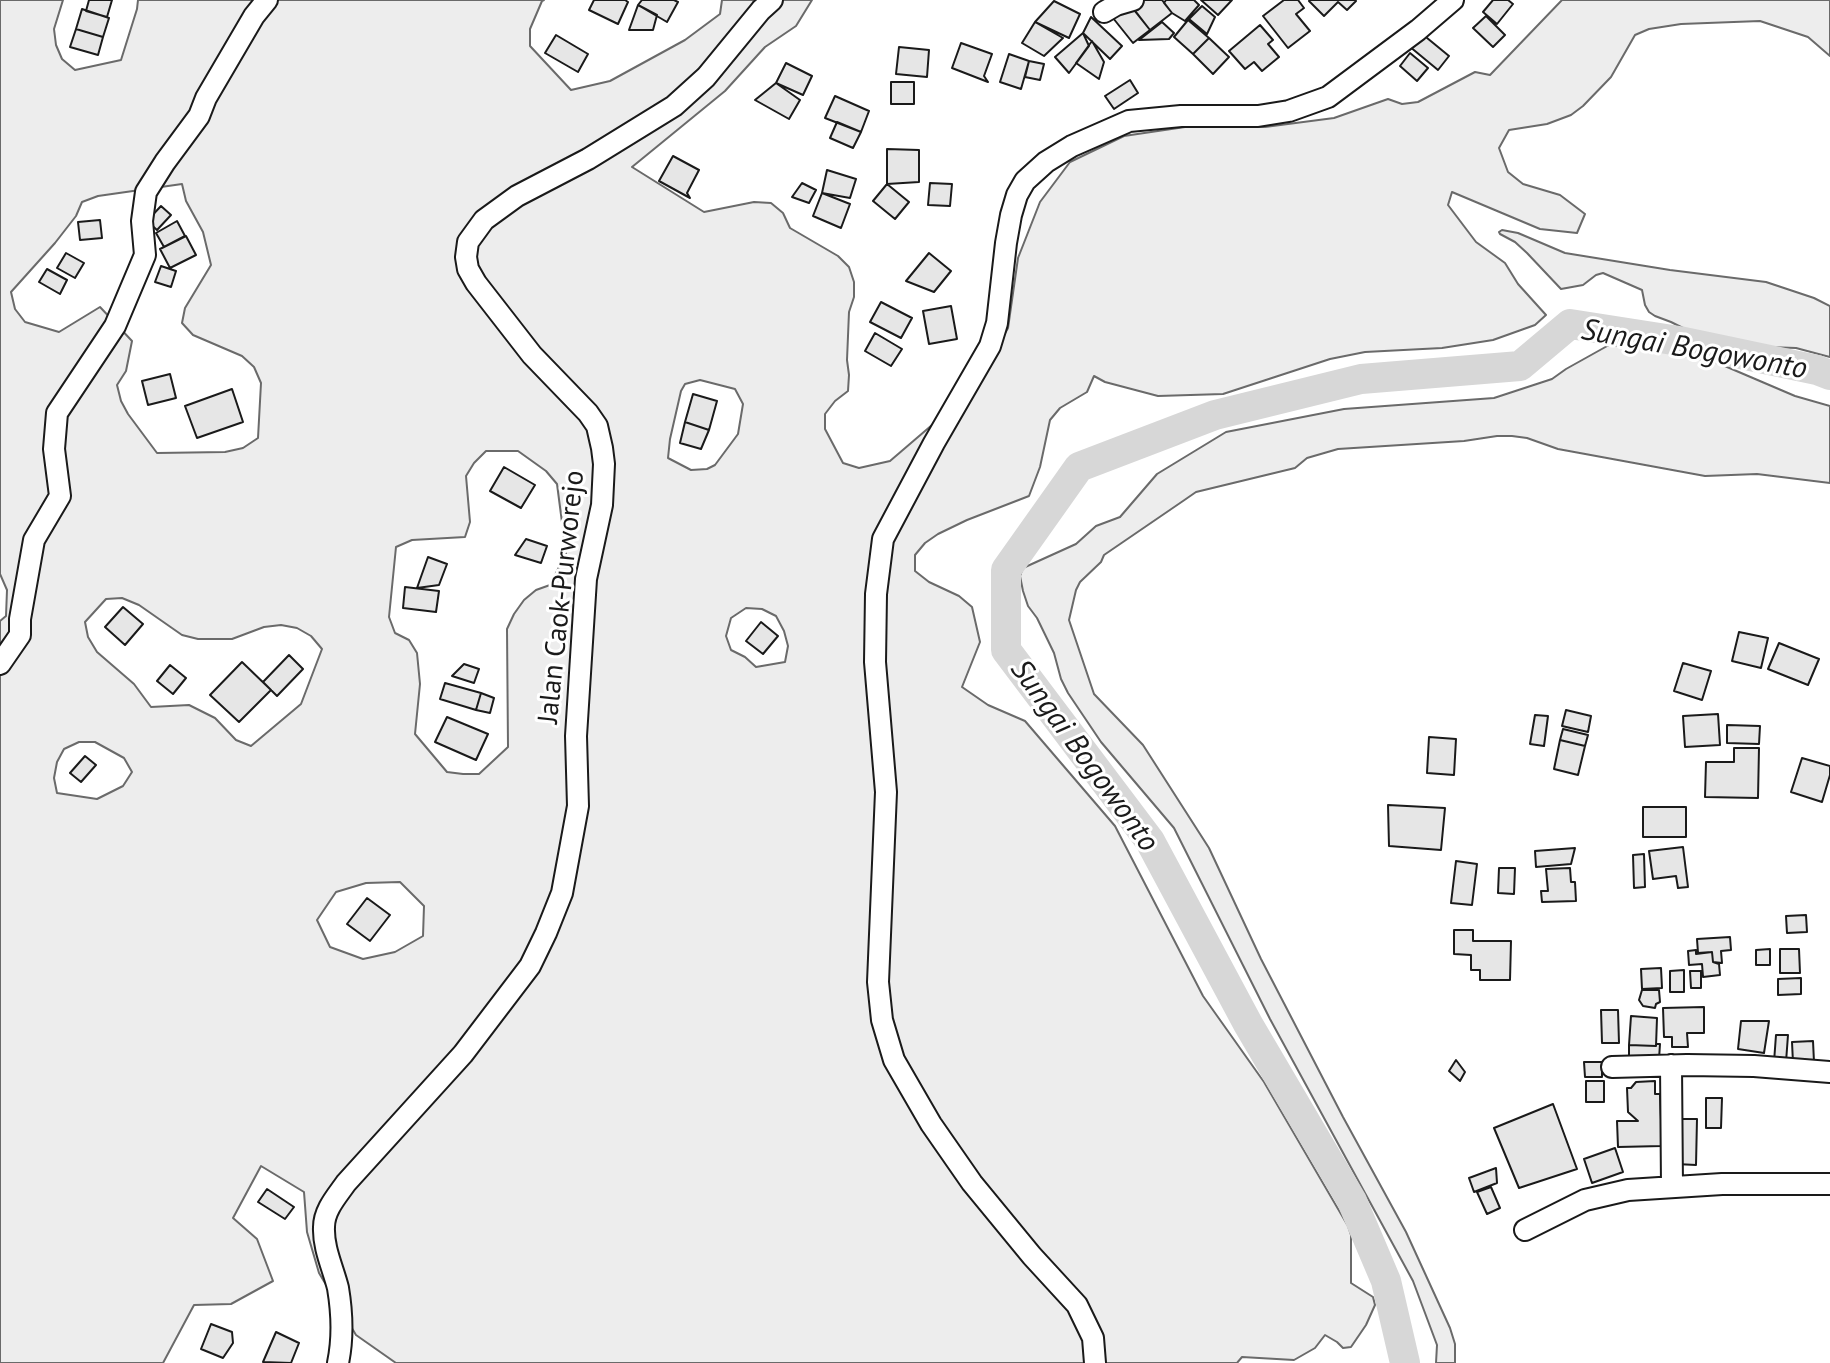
<!DOCTYPE html>
<html>
<head>
<meta charset="utf-8">
<style>
  body { margin:0 }
  canvas { display:block; background:#fff }
</style>
</head>
<body>
<canvas width="1830" height="1363"></canvas>
<script>
const context = document.querySelector('canvas').getContext('2d');
context.lineJoin = 'round';
function fillPath(path, color) { context.fillStyle = color; context.fill(path, 'evenodd'); }
function strokePath(path, color, width, dash) { context.strokeStyle = color; context.lineWidth = width; context.lineCap = dash ? 'butt' : 'round'; context.setLineDash(dash || []); context.stroke(path); }
function label(font, color, halo, rows, align = 'center') {
  context.font = font + ' "PT Sans",sans-serif'; context.lineWidth = 6; context.setLineDash([]); context.textBaseline = 'middle'; context.strokeStyle = halo; context.fillStyle = color; for (const [text, x, y, turn = 0] of rows) {
    context.save(); context.translate(x, y); context.rotate((+turn || 0) * Math.PI / 180); context.textAlign = isNaN(turn) ? turn : align; if (halo) context.strokeText(text, 0, 0); context.fillText(text, 0, 0); context.restore();
  }
}
const built = new Path2D(`
  M0 0H63L54 29 56 45 62 59 75 70 121 60 137 9 138 0H544L542 1 530 29V46L571 90 610 81 685 40 720 14 722 0H812L796 26 765 47 725 91 632 167 704 212 754 202 771 203 783 213 790 228 838 256 849 267 854 282V297L849 312 847 360 849 375 848 391 835 401 825 414V429L843 463 859 468 890 461 974 389 1008 328 1018 258 1040 202 1070 162 1124 136 1185 127H1265L1334 118 1388 99 1402 104 1418 102 1475 72 1490 75 1562 0H1830V56L1808 37 1760 21 1681 24 1649 29 1635 35 1611 77 1583 106 1571 115 1547 124 1509 130 1499 148 1508 172 1523 184 1560 195 1585 214 1577 233 1540 229 1452 192 1448 205 1476 242 1505 263 1518 284 1546 315 1535 325 1493 340 1442 348 1365 352 1330 359 1223 394 1158 396 1105 382 1094 376 1087 392 1060 408 1050 420 1040 467 1029 496 967 520 938 534 925 543 915 555V571L929 582 959 596 972 607 980 642 962 687 988 705 1025 721 1115 826 1203 996 1264 1082 1348 1226 1351 1235V1283L1373 1297 1375 1305 1366 1325 1351 1347 1343 1348 1337 1342 1325 1335 1315 1348 1294 1360 1242 1357 1237 1363H396L356 1335 319 1273 307 1232 304 1192 261 1166 233 1218 257 1239 273 1281 231 1304 194 1305 163 1363H0V621L6 616 7 590 0 574ZM182 184 186 201 203 232 211 265 185 308 182 323 193 335 242 356 254 367 261 383 258 438 243 448 225 452 157 453 128 414 121 401 117 385 126 371 132 341 100 307 59 332 25 322 15 309 11 292 55 243 76 216 82 202 98 196ZM700 380 735 389 743 404 738 434 715 465 707 469 691 470 668 458 670 439 681 391 685 384ZM486 451H518L546 471 557 484 566 553 550 585 536 590 524 600 514 614 507 629 508 747 479 774H463L447 772 415 734 420 684 417 653 409 640 395 633 389 617 396 547 412 540 465 537 470 522 466 476 474 463ZM122 598 139 605 182 635 198 639H232L264 627 281 625 297 628 311 636 322 649 301 704 251 746 236 740 215 718 189 705 151 707 134 684 97 652 88 637 85 622 106 599ZM746 608 762 609 776 616 784 631 788 646 785 662 756 667 745 657 731 650 726 636 731 618ZM79 742H95L124 758 132 772 123 786 97 799 57 793 54 778 57 762 64 749ZM400 882 424 906 423 936 395 952 363 959 330 947 317 920 336 892 366 883Z
  M1502 230 1518 233 1565 253 1670 270 1766 282 1814 298 1830 306V357L1796 348 1767 347 1707 340 1671 322 1655 316 1649 312 1645 305 1642 290 1603 273 1596 275 1583 285 1561 289 1527 253 1515 242 1500 234 1499 232Z
  M1609 345 1665 349 1706 358 1795 396 1830 406V483L1757 474 1705 476 1558 449 1527 438 1512 436H1497L1464 441 1338 449 1307 458 1295 468 1196 492 1183 501 1104 555 1101 562 1080 582 1076 590 1069 620 1094 694 1143 745 1209 848 1261 959 1343 1117 1406 1232 1450 1328 1455 1344V1363H1436L1437 1345 1413 1281 1270 1019 1174 828 1101 742 1068 693 1061 679 1054 653 1037 618 1028 606 1023 591 1020 576 1023 568 1076 544 1096 526 1120 517 1157 474 1226 432 1344 409 1494 398 1552 379 1566 369Z`);
fillPath(built, '#ededed');
strokePath(built, '#6a6a6a', 2);
strokePath(new Path2D(`
  M1405 1363 1386 1281 1352 1201 1248 1024 1150 841 1006 650V570L1079 467 1215 415 1361 379 1520 366 1570 324 1679 341 1817 370 1830 375`), '#d7d7d7', 30);
const building = new Path2D(`
  M89 0H112L107 17 86 11Z
  M594 0H625L628 2 618 24 589 10Z
  M642 0H674L678 2 667 22 638 5Z
  M1144 0H1162L1172 13 1150 30 1133 8Z
  M1166 0H1194L1199 5 1185 21 1172 13 1164 3Z
  M1201 0H1232L1218 15Z
  M1284 0H1298L1304 8 1296 14 1310 31 1288 48 1263 16Z
  M1310 0H1355L1356 1 1347 10 1338 2 1324 16 1309 1Z
  M1493 0H1508L1513 4 1497 24 1483 12Z
  M1054 1 1080 14 1069 38 1035 22Z
  M638 5 657 15 653 30H629Z
  M1130 5 1150 30 1133 43 1113 18Z
  M1202 6 1215 17 1207 34 1189 19Z
  M82 9 109 18 103 37 76 29Z
  M1486 16 1505 35 1493 47 1473 28Z
  M1091 17 1122 46 1110 59 1083 33Z
  M1188 20 1209 38 1193 54 1174 37Z
  M1035 22 1063 38 1044 56 1022 43Z
  M1162 22 1174 33 1169 39 1139 40Z
  M1260 25 1273 40 1268 44 1279 57 1262 71 1254 62 1245 69 1229 51Z
  M76 29 103 37 98 55 70 47Z
  M1083 33 1089 46 1069 73 1055 57Z
  M1421 33 1449 56 1438 70 1409 46Z
  M556 35 588 54 578 72 545 53Z
  M1209 38 1229 57 1213 74 1193 54Z
  M1092 41 1104 62 1099 79 1076 63Z
  M961 43 992 54 984 76 988 82 952 68Z
  M899 47 929 50 927 77 896 74Z
  M1410 53 1428 68 1417 81 1400 66Z
  M1009 54 1029 61 1021 89 1000 82Z
  M1029 61 1044 64 1040 80 1025 77Z
  M786 63 812 76 803 95 776 83Z
  M1130 80 1138 93 1114 109 1105 96Z
  M891 82H914V104H891Z
  M776 83 800 100 789 119 755 100Z
  M835 96 869 111 861 132 825 118Z
  M837 122 861 132 853 148 830 138Z
  M887 149 919 150V182L887 184Z
  M673 156 699 170 687 193 690 198 659 181Z
  M827 170 856 179 850 198 822 193Z
  M802 183 816 190 809 203 792 197Z
  M930 183 952 184 950 206 928 205Z
  M887 184 909 202 895 219 873 201Z
  M822 193 850 204 841 228 813 216Z
  M161 206 171 215 157 230 147 221Z
  M100 220 102 238 80 240 78 222Z
  M177 221 185 236 164 247 156 233Z
  M186 236 196 255 170 268 160 249Z
  M66 253 84 263 75 278 57 268Z
  M929 253 951 271 934 292 906 281Z
  M161 266 176 271 171 287 155 282Z
  M47 269 67 280 60 294 39 282Z
  M881 302 912 318 901 338 870 322Z
  M951 306 957 339 929 344 923 311Z
  M875 333 902 349 891 366 865 351Z
  M170 374 176 398 148 405 142 381Z
  M232 389 243 422 197 438 185 406Z
  M693 394 717 401 709 430 685 422Z
  M685 422 709 430 701 449 680 443Z
  M504 467 535 485 521 508 490 491Z
  M526 539 547 546 541 563 515 555Z
  M428 557 447 564 439 585 417 588Z
  M405 587 439 591 436 612 403 608Z
  M123 607 143 624 125 645 105 627Z
  M761 622 778 636 763 654 746 641Z
  M1739 632 1768 638 1761 668 1732 661Z
  M1779 643 1819 659 1808 685 1768 669Z
  M289 655 303 669 277 696 263 682Z
  M242 662 271 690 239 722 210 695Z
  M1683 663 1711 671 1702 700 1674 691Z
  M464 664 479 669 474 683 452 676Z
  M170 665 186 678 173 694 157 681Z
  M445 683 481 693 476 710 440 699Z
  M481 693 494 698 490 713 476 710Z
  M1566 710 1591 716 1588 732 1562 726Z
  M1718 714 1720 745 1685 747 1683 716Z
  M1535 715 1548 716 1544 746 1530 744Z
  M447 717 488 734 476 760 435 742Z
  M1727 725 1760 726 1759 744 1727 743Z
  M1563 729 1588 735 1585 746 1560 740Z
  M1429 737 1456 739 1454 775 1427 773Z
  M1560 740 1585 746 1578 775 1554 769Z
  M1734 748H1759L1758 798 1705 797 1706 762H1734Z
  M85 756 96 765 81 782 70 773Z
  M1802 758 1830 766V775L1822 802 1791 792Z
  M1388 805 1445 808 1441 850 1389 846Z
  M1643 807H1686V837H1643Z
  M1683 847 1688 887 1678 888 1676 876 1653 879 1649 851Z
  M1575 848 1571 864 1536 867 1535 851Z
  M1644 854 1645 887 1634 888 1633 855Z
  M1456 861 1477 864 1472 905 1451 903Z
  M1499 868H1515L1514 894 1498 893Z
  M1570 868 1571 882H1575L1576 901 1542 902 1541 891H1548L1546 869Z
  M367 898 390 915 370 941 347 924Z
  M1806 915 1807 932 1787 933 1786 916Z
  M1454 930H1473V941H1511L1510 980H1480V970H1471V955L1454 954Z
  M1730 937 1731 950 1721 951 1722 963 1713 962 1712 952 1698 953 1697 939Z
  M1770 949V965H1756V950Z
  M1780 949H1799L1800 973H1780Z
  M1696 950V954L1712 952 1713 962 1719 964 1720 975 1703 977 1702 964 1689 965 1688 951Z
  M1661 968 1662 988 1642 989 1641 969Z
  M1684 970V992H1670V971Z
  M1690 971H1701V988H1691Z
  M1801 978V994L1778 995V979Z
  M1642 990H1659L1660 1002 1656 1004 1655 1008 1643 1006 1639 1000Z
  M1704 1007V1033H1687L1688 1047H1672V1037H1664L1663 1008Z
  M1601 1010H1618L1619 1043H1602Z
  M1631 1016 1657 1018 1656 1046 1629 1045Z
  M1741 1021H1769L1764 1053 1738 1049Z
  M1776 1035H1788L1786 1062H1774Z
  M1813 1041 1814 1062 1793 1063 1792 1042Z
  M1656 1044H1660L1659 1059 1629 1058V1045L1656 1046Z
  M1456 1060 1465 1072 1460 1081 1449 1071Z
  M1584 1062H1602V1077H1585Z
  M1586 1081H1604V1102H1586Z
  M1655 1081V1094H1660L1662 1146 1618 1147 1617 1121H1638L1628 1112 1627 1088H1631L1636 1082Z
  M1706 1098H1722L1721 1128H1706Z
  M1553 1104 1577 1169 1519 1188 1494 1128Z
  M1677 1119H1697L1696 1165 1676 1164Z
  M1615 1148 1623 1172 1592 1183 1584 1159Z
  M1496 1168 1497 1183 1474 1192 1469 1178Z
  M1491 1187 1500 1208 1487 1214 1477 1192Z
  M267 1189 294 1207 285 1219 258 1202Z
  M211 1324 232 1332 233 1343 223 1358 201 1349Z
  M276 1332 299 1343 291 1363 263 1362Z`);
fillPath(building, '#e6e6e6');
strokePath(building, '#1a1a1a', 2);
const minor = new Path2D(`
  M1104 12 1116 5 1133 0
  M0 664 20 635V619L34 540 60 496 54 449 57 413 115 326 145 255 142 221 146 192 165 162 199 116 206 98 254 16 267 0
  M1671 1065 1672 1187
  M1612 1067 1687 1065 1754 1066 1830 1072
  M1525 1230 1585 1200 1628 1190 1722 1184H1830
  M338 1363C343 1339 342 1312 338 1288 333 1268 323 1248 324 1227 324 1210 337 1196 346 1183L463 1054 530 966 546 933 562 893 578 806 576 736 586 579 602 505 604 464 602 448 597 426 588 413 532 355 476 283 468 269 466 257 468 242 484 220 517 196 588 159 674 106 706 77 761 10 772 0
  M1095 1363 1093 1338 1077 1305 1032 1256 972 1183 931 1124 894 1060 882 1020 878 982 886 792 875 662 876 594 883 539 934 443 990 346 997 323 1006 243 1011 215 1017 195 1025 181 1046 162 1072 146 1129 121 1181 116H1258L1289 111 1328 97 1418 30 1453 0`);
strokePath(minor, '#1a1a1a', 24);
strokePath(minor, '#fff', 20);
label('28px', '#1a1a1a', '#fff', [
  ["Jalan Caok-Purworejo",562,597,-84]
]);
label('italic 30px', '#1a1a1a', '#fff', [
  ["Sungai Bogowonto",1694,350,10],
  ["Sungai Bogowonto",1084,756,54]
]);
</script>
</body>
</html>
